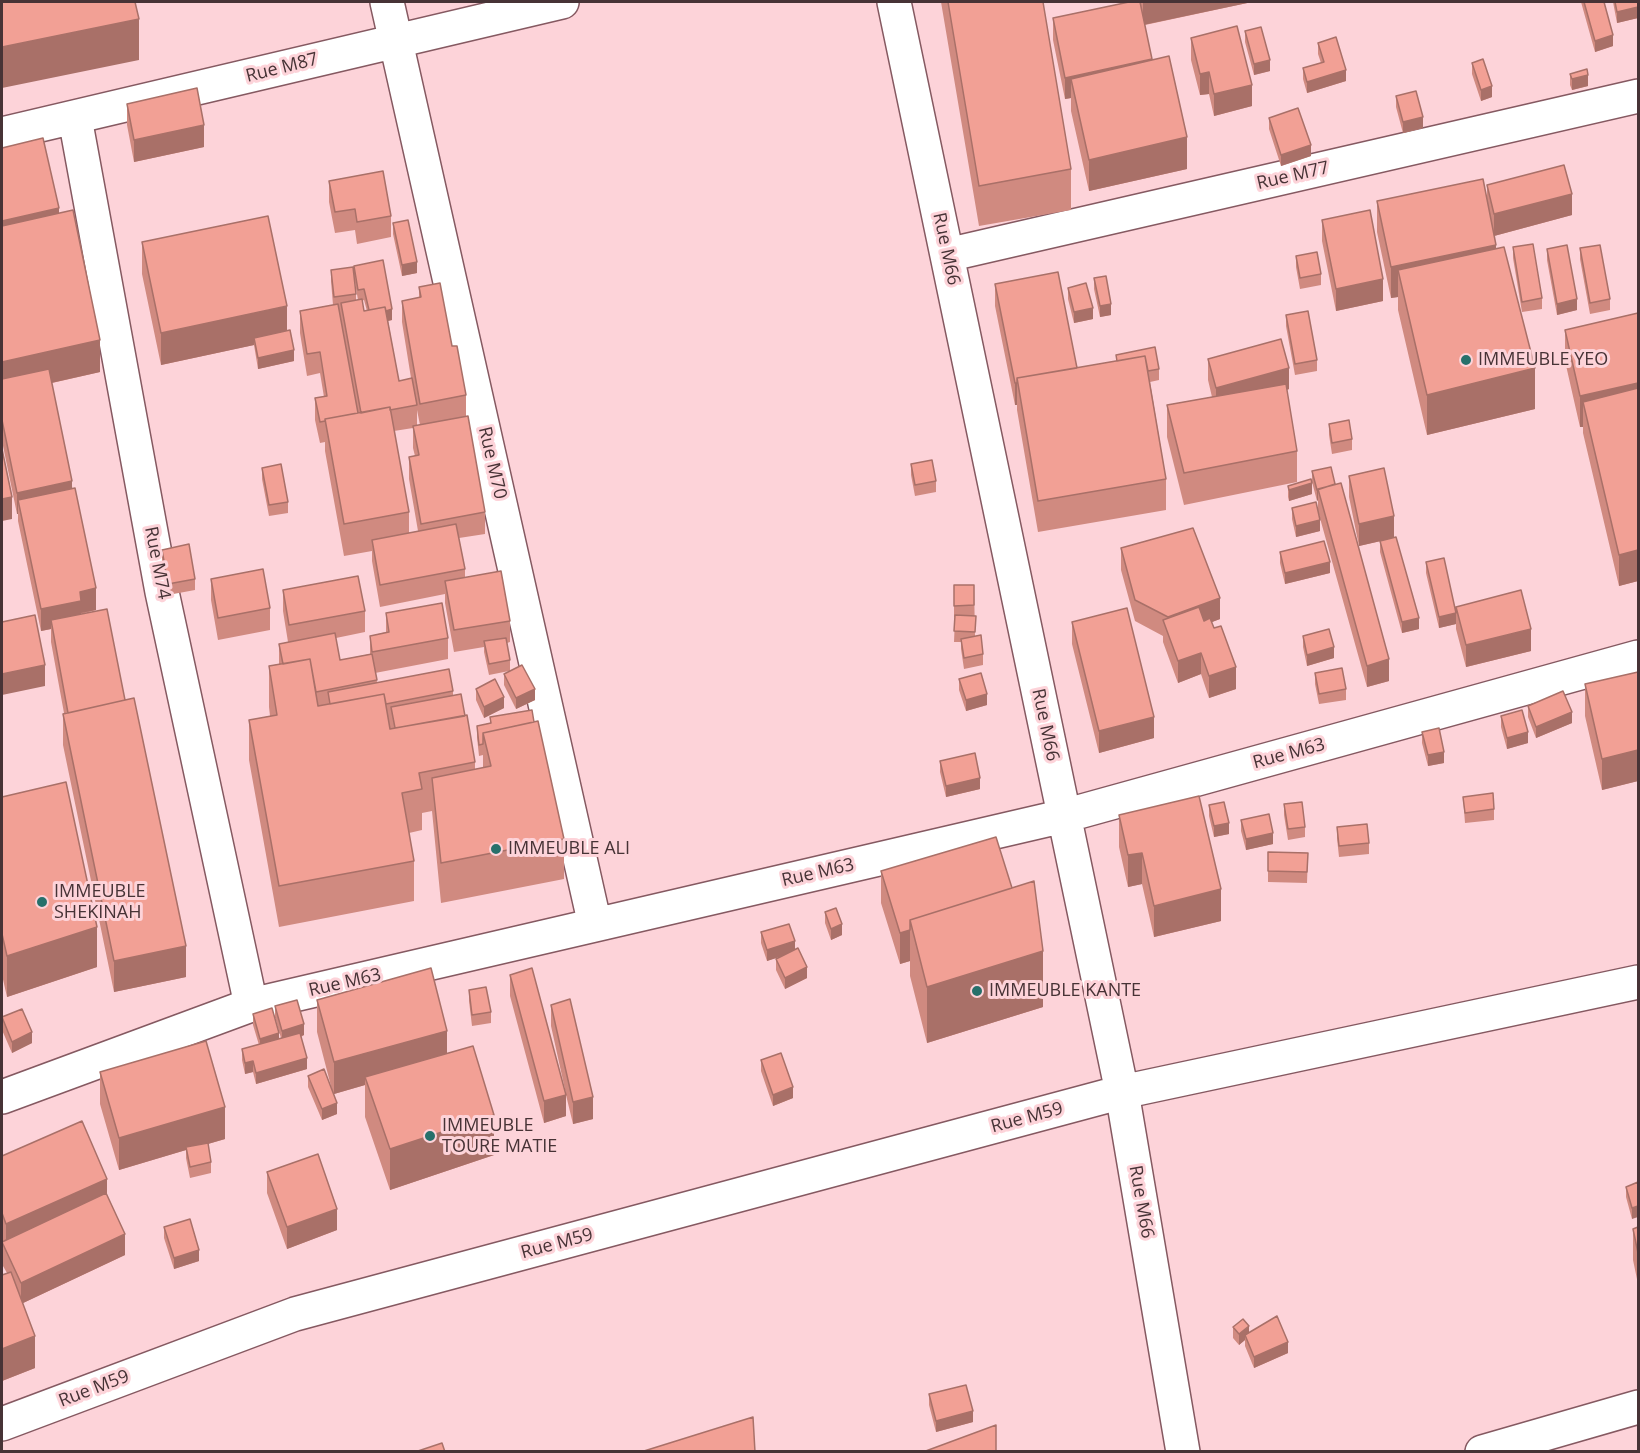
<!DOCTYPE html>
<html>
<head>
<meta charset="utf-8">
<style>
  body { margin:0 }
  #map { position:relative; width:1640px; height:1453px; overflow:hidden; background:#fdd3d9; font-family:"Open Sans",sans-serif }
  canvas { display:block }
  .frame { position:absolute; inset:0; border:3px solid #473336; pointer-events:none }
</style>
</head>
<body>
<div id="map">
<canvas width="1640" height="1453"></canvas>
<div class="frame"></div>
</div>
<script>
const context = document.querySelector('canvas').getContext('2d');
context.lineJoin = 'round';
function strokePath(path, color, width, dash) { context.strokeStyle = color; context.lineWidth = width; context.lineCap = dash ? 'butt' : 'round'; context.setLineDash(dash || []); context.stroke(path); }
function fillPath(path, color) { context.fillStyle = color; context.fill(path, 'evenodd'); }
function label(font, color, halo, rows, align = 'center') {
  context.font = font + ' "Open Sans",sans-serif'; context.lineWidth = 6; context.setLineDash([]); context.textBaseline = 'middle'; context.strokeStyle = halo; context.fillStyle = color; for (const [text, x, y, turn = 0] of rows) {
    context.save(); context.translate(x, y); context.rotate((+turn || 0) * Math.PI / 180); context.textAlign = isNaN(turn) ? turn : align; if (halo) context.strokeText(text, 0, 0); context.fillText(text, 0, 0); context.restore();
  }
}
const minor = new Path2D(`
  M387 2 595 925
  M894 2 1122 1092 1183 1452
  M75 118 162 592 251 1005
  M2 134 562 2
  M947 255 1638 96
  M2 1097 251 1005 1064 816 1638 657
  M2 1424 295 1314 1122 1092 1638 982
  M1482 1452 1638 1407`);
strokePath(minor, '#855961', 36);
strokePath(minor, '#fff', 33);
fillPath(new Path2D(`
  M941 2H1043L1071 169V210L979 226Z
  M1129 2H1252L1145 25 1152 60 1187 169 1089 191 1071 111V98L1065 99 1053 40V18Z
  M1581 2H1604L1613 46 1595 52Z
  M1613 2H1638V18L1617 23Z
  M1245 31 1270 71 1254 75 1245 42Z
  M1191 38 1252 106 1214 116 1209 94 1200 95 1191 60Z
  M1318 43 1346 81 1307 93 1303 79V68L1321 63 1318 54Z
  M1472 63 1492 97 1481 101 1472 74Z
  M1570 74 1588 86 1572 90 1570 85Z
  M1396 96 1423 128 1403 133 1396 107Z
  M127 104 204 147 134 162 127 125Z
  M1269 118 1311 156 1281 166 1269 129Z
  M2 148 59 213 100 372 52 383 96 610 81 614 125 700 186 977 114 992 63 745V714L64 713 51 642V629L41 631 18 521V514H17L2 441Z
  M329 181 391 216V237L357 244 355 230 335 233 329 202Z
  M1487 185 1572 215 1494 236 1491 221 1496 249 1535 409 1427 435 1398 310V297L1391 298 1377 232V201L1487 204Z
  M1322 220 1383 301 1336 311 1322 241Z
  M393 223 417 273 402 276 393 234Z
  M142 242 287 330 294 361 258 369 254 345 161 365 142 274Z
  M1513 247 1542 298V309L1522 312 1513 258Z
  M1580 248 1610 299V310L1590 314 1580 259Z
  M1547 249 1577 310 1557 315 1547 260Z
  M1296 256 1321 274V285L1300 289 1296 267Z
  M354 266 392 320 388 321 399 381 411 378 402 322V301L419 298V287L452 346 466 395V416L485 512V534L459 538 465 569V578L510 621V642L507 643 510 660V671L535 700 516 709 504 685V674L509 671 489 675 484 652V647L454 652 445 603V594L380 607 372 561V551L344 556 325 451V442L320 443 315 420V398L324 397 320 373 307 376 300 333V311L333 305 331 281V270L356 294V300H358L354 277ZM364 300 367 311H364L362 301ZM417 410 420 425H417ZM413 428V448L415 456 409 457V479L418 531 409 533V512L394 431Z
  M1094 278 1111 315 1100 317 1094 289Z
  M995 284 1077 368 1116 361V355L1159 369V380L1150 382 1166 479V510L1038 532 1017 410V405H1015L995 306Z
  M1068 288 1093 319 1074 323 1068 299Z
  M1638 313V581L1619 586 1583 433V427H1580L1565 361V330Z
  M1286 315 1317 360V371L1295 375 1286 326Z
  M1208 359 1289 389 1287 390 1297 451V482L1184 505 1167 437V405L1212 397 1208 380Z
  M1329 424 1352 439V450L1332 454 1329 435Z
  M911 464 936 481V492L915 496 911 475Z
  M262 468 288 502V513L269 516 262 479Z
  M1312 471 1389 681 1367 687 1318 511V500L1317 501 1312 482Z
  M1349 476 1394 538 1419 629 1402 633 1380 552V541L1385 540 1359 546 1349 497Z
  M1288 486 1312 494 1289 501 1288 497Z
  M1292 508 1320 531 1296 537 1292 519Z
  M1121 548 1220 619 1212 622 1236 689 1209 698 1201 674 1178 683 1163 642V636L1135 621 1121 570Z
  M162 550 195 579V590L168 595 162 561Z
  M1280 552 1330 573 1285 584 1280 563Z
  M1426 562 1456 609 1531 651 1466 667 1456 629V624L1439 628 1426 573Z
  M211 579 270 608V630L218 640 211 600Z
  M954 585H974L975 636 983 654V665L964 669 961 649V642H954L955 617H954Z
  M283 590 365 611V632L336 638 340 660 370 654V636L386 632V613L448 638V659L375 673 377 682 453 691V696L465 716 475 762V769L483 768V755L479 756 477 737V726L490 723V717L534 722 564 839V879L441 903 432 811 422 813V830L409 833 414 861V901L279 927 249 760V720L270 716 269 707V666L279 664V644L288 642 283 611Z
  M1072 622 1154 738 1099 753 1072 644Z
  M1303 636 1334 658 1307 666 1303 647Z
  M1638 672V781L1602 790 1585 716V684Z
  M1315 673 1346 689V700L1319 704 1315 684Z
  M959 679 987 705 966 711 959 690Z
  M476 689 504 708 484 718 476 700Z
  M1528 706 1572 723 1536 738 1528 717Z
  M1501 716 1528 743 1507 749 1501 727Z
  M1422 732 1444 763 1428 766 1422 743Z
  M940 761 980 789 946 797 940 772Z
  M2 797 97 967 7 997 2 975Z
  M1463 797 1494 809V820L1465 823Z
  M1284 804 1305 827V837L1288 840 1284 815Z
  M1209 805 1229 834 1214 837 1209 816Z
  M1119 815 1221 921 1154 937 1142 884 1128 887 1119 847Z
  M1241 820 1273 844 1246 850 1241 831Z
  M1337 827 1369 843V854L1339 857 1337 838Z
  M1268 852 1308 853 1307 883 1268 882Z
  M881 871 1043 1007 927 1043 910 976V961L900 964 881 903Z
  M825 912 842 935 831 940 825 923Z
  M761 932 795 950 807 978 785 989 776 970V959L784 955 767 961 761 943Z
  M510 975 566 1094 551 1026V1005L593 1119 573 1124 566 1095V1116L544 1123 510 996Z
  M469 990 491 1012V1023L472 1026 469 1001Z
  M317 1000 447 1053 494 1155 390 1190 365 1117V1085L334 1094 337 1114 322 1120 308 1087V1076L333 1094 317 1032Z
  M275 1006 304 1035 301 1037 307 1069 256 1084 253 1072 245 1074 242 1060V1049L259 1045 253 1025V1014L279 1039 281 1038 275 1017Z
  M2 1017 32 1043 12 1053 2 1030Z
  M761 1060 793 1098 773 1106 761 1071Z
  M100 1072 225 1139 208 1144 211 1162V1173L190 1178 186 1158V1150L119 1170 100 1104Z
  M2 1156 107 1195 125 1255 23 1303 35 1368 2 1381ZM3 1266 7 1273 3 1275Z
  M267 1172 337 1230 287 1249 267 1193Z
  M1638 1182 1632 1219 1626 1197V1187Z
  M164 1227 199 1261 174 1269 164 1238Z
  M1638 1227V1284L1633 1260V1229Z
  M1233 1327 1249 1333 1288 1353 1254 1368 1245 1346V1340L1239 1345 1233 1338Z
  M929 1394 973 1422 936 1432 929 1405Z`), '#d08a80');
fillPath(new Path2D(`
  M1143 2H1252L1143 25Z
  M1638 7V18L1617 23V12Z
  M139 19V60L2 88V47Z
  M1613 35V46L1595 52V41Z
  M1152 59V81L1071 79V98L1065 99V78Z
  M1270 60V71L1254 75V64Z
  M1346 70V81L1307 93V82Z
  M1209 72V94L1200 95V74Z
  M1588 75V86L1572 90V79Z
  M1252 85V106L1214 116V94Z
  M1492 86V97L1481 101V90Z
  M1423 117V128L1403 133V122Z
  M204 125V147L134 162V140Z
  M1187 137V169L1089 191V160Z
  M1311 145V156L1281 166V155Z
  M1572 194V215L1494 236V214Z
  M59 208V239L2 252V221Z
  M1496 245V277L1398 270V297L1391 298V267Z
  M417 262V273L402 276V265Z
  M1383 279V301L1336 311V289Z
  M1577 299V310L1557 315V304Z
  M1111 304V315L1100 317V306Z
  M287 306V338H254V345L161 365V333Z
  M1093 308V319L1074 323V312Z
  M392 309V320L369 325V314Z
  M100 340V372L2 394V362Z
  M294 350V361L258 369V358Z
  M1289 368V389L1216 410V388Z
  M1535 368V409L1427 435V395Z
  M1015 383H1017V405H1015Z
  M1638 383V414L1583 402V427H1580V396Z
  M72 481V502L18 500V514H17V493Z
  M1312 483V494L1289 501V490Z
  M1318 489V500L1317 501V490Z
  M12 497V519L2 521V499Z
  M1394 516V538L1359 546V524Z
  M1320 520V531L1296 537V526Z
  M1638 550V581L1619 586V555Z
  M1330 562V573L1285 584V573Z
  M96 588V610L81 613V622L51 620V629L41 631V609L80 592Z
  M1220 598V619L1170 638 1168 633V617Z
  M1456 613V624L1439 628V617Z
  M1419 618V629L1402 633V622Z
  M1531 629V651L1466 667V645Z
  M1334 647V658L1307 666V655Z
  M1201 653V674L1178 683V661Z
  M1389 659V681L1367 687V666Z
  M45 665V686L2 695V674Z
  M1236 667V689L1209 698V676Z
  M535 689V700L516 709V698Z
  M987 694V705L966 711V700Z
  M504 697V708L484 718V707Z
  M1572 712V723L1536 738V727Z
  M1154 717V738L1099 753V731Z
  M1528 732V743L1507 749V738Z
  M1638 750V781L1602 790V759Z
  M1444 752V763L1428 766V755Z
  M980 778V789L946 797V786Z
  M1229 823V834L1214 837V826Z
  M1273 833V844L1246 850V839Z
  M1142 853V884L1128 887V855Z
  M1221 889V921L1154 937V906Z
  M842 924V935L831 940V929Z
  M97 927V967L7 997V956Z
  M910 930V961L900 964V933Z
  M795 941V952L767 961V950Z
  M186 946V977L114 992V961Z
  M1043 951V1007L927 1043V987Z
  M807 967V978L785 989V978Z
  M304 1024V1035L282 1042V1031Z
  M447 1031V1062L365 1077V1085L334 1094V1062Z
  M32 1032V1043L12 1053V1042Z
  M279 1033V1044L260 1050V1039Z
  M307 1058V1069L256 1084V1073Z
  M253 1061V1072L245 1074V1063Z
  M793 1087V1098L773 1106V1095Z
  M566 1095V1116L544 1123V1101Z
  M593 1097V1119L573 1124V1102Z
  M337 1103V1114L322 1120V1109Z
  M225 1107V1139L187 1150 186 1147V1150L119 1170V1138Z
  M494 1115V1155L390 1190V1149Z
  M107 1179V1211L6 1252V1224Z
  M1638 1206V1217L1632 1219V1208Z
  M337 1209V1230L287 1249V1227Z
  M125 1234V1255L21 1304V1283Z
  M3 1249V1281H2V1250Z
  M199 1250V1261L174 1269V1258Z
  M1249 1326V1337L1245 1335V1340L1239 1345V1334Z
  M35 1336V1368L2 1381V1349Z
  M1288 1342V1353L1254 1368V1357Z
  M973 1411V1422L936 1432V1421Z`), '#a97068');
const building = new Path2D(`
  M2 2H135L139 19 2 47Z
  M948 2H1043L1071 169 979 186Z
  M1129 2H1140L1152 59 1065 78 1053 18Z
  M1584 2H1604L1613 35 1595 41Z
  M1615 2H1638V7L1617 12Z
  M1237 26 1252 85 1214 94 1209 72 1200 74 1191 38Z
  M1261 27 1270 60 1254 64 1245 31Z
  M1336 37 1346 70 1307 82 1303 68 1324 62 1318 43Z
  M1169 56 1187 137 1089 160 1071 79Z
  M1483 59 1492 86 1481 90 1472 63Z
  M1587 69 1588 75 1572 79 1570 74Z
  M197 88 204 125 134 140 127 104Z
  M1416 91 1423 117 1403 122 1396 96Z
  M1298 108 1311 145 1281 155 1269 118Z
  M43 138 59 208 2 221V148Z
  M1564 165 1572 194 1494 214 1487 185Z
  M383 171 391 216 357 222 355 209 335 212 329 181Z
  M1483 179 1496 245 1391 267 1377 201Z
  M73 210 100 340 2 362V226Z
  M1370 210 1383 279 1336 289 1322 220Z
  M268 216 287 306 161 333 142 242Z
  M408 220 417 262 402 265 393 223Z
  M1533 244 1542 298 1522 302 1513 247Z
  M1567 245 1577 299 1557 304 1547 249Z
  M1600 245 1610 299 1590 303 1580 248Z
  M1504 247 1535 368 1427 395 1398 270Z
  M1317 252 1321 274 1300 278 1296 256Z
  M383 260 392 309 386 311 385 307 369 310 364 289 358 290 354 266Z
  M353 267 356 294 334 297 331 270Z
  M1058 272 1077 368 1017 378V383H1015L995 284Z
  M1106 276 1111 304 1100 306 1094 278Z
  M440 283 452 346H457L466 395 420 404 402 301 421 297 419 287Z
  M1086 283 1093 308 1074 312 1068 288Z
  M362 299 364 311 385 307 399 381 412 378 417 405 390 410V407L361 413 341 303Z
  M338 304 358 413 325 419V421L320 422 315 398 327 396 320 352 307 354 300 311Z
  M1308 311 1317 360 1295 364 1286 315Z
  M1638 313V383L1580 396 1565 330Z
  M290 330 294 350 258 358 254 338Z
  M1281 339 1289 368 1216 388 1208 359Z
  M1155 347 1159 369 1148 371 1145 356 1117 361 1116 355Z
  M1145 356 1166 479 1038 501 1017 378Z
  M49 369 72 481 17 493 2 420V379Z
  M1286 384 1297 451 1184 473 1167 405Z
  M1638 388V550L1619 555 1583 402Z
  M390 407 409 512 344 524 325 419Z
  M468 416 485 512 421 524 409 457 419 455 413 426Z
  M1349 420 1352 439 1332 443 1329 424Z
  M2 449 12 497 2 499Z
  M932 460 936 481 915 485 911 464Z
  M281 464 288 502 269 505 262 468Z
  M1331 467 1335 484 1317 490 1312 471Z
  M1384 468 1394 516 1359 524 1349 476Z
  M1311 479 1312 483 1289 490 1288 486Z
  M1341 483 1389 659 1367 666 1318 489Z
  M75 488 96 588 80 592 81 601 41 609 18 500Z
  M1316 502 1320 520 1296 526 1292 508Z
  M456 524 465 569 380 585 372 540Z
  M1193 528 1220 598 1168 617 1135 600 1121 548Z
  M1396 537 1419 618 1402 622 1380 541Z
  M1324 541 1330 562 1285 573 1280 552Z
  M189 544 195 579 168 584 162 550Z
  M1444 558 1456 613 1439 617 1426 562Z
  M263 569 270 608 218 618 211 579Z
  M501 571 510 621 454 630 445 581Z
  M358 576 365 611 289 625 283 590Z
  M954 585H974V605L954 606Z
  M1521 590 1531 629 1466 645 1456 607Z
  M442 603 448 638 372 652 370 636 389 632 386 613Z
  M1199 607 1204 621 1210 618 1214 628 1221 626 1236 667 1209 676 1201 653 1178 661 1163 620Z
  M1127 608 1154 717 1099 731 1072 622Z
  M107 609 125 700 68 713 51 620Z
  M35 615 45 665 2 674V622Z
  M955 615 976 616 975 632 954 631Z
  M1329 629 1334 647 1307 655 1303 636Z
  M335 633 340 660 372 654 377 680 316 692 310 659 283 664 279 644Z
  M981 635 983 654 964 658 961 639Z
  M506 638 510 660 489 664 484 641Z
  M310 659 318 706 384 694 390 729 467 715 475 762 419 773 422 789 402 793 414 861 279 886 249 720 277 715 269 666Z
  M522 665 535 689 516 698 504 674Z
  M1342 668 1346 689 1319 694 1315 673Z
  M449 669 453 691 386 704 384 694 330 704 328 692Z
  M1638 672V750L1602 759 1585 684Z
  M981 673 987 694 966 700 959 679Z
  M495 679 504 697 484 707 476 689Z
  M1563 691 1572 712 1536 727 1528 706Z
  M461 694 465 716 395 728 391 707Z
  M134 698 186 946 114 961 63 714Z
  M532 710 534 722 483 733V744L479 745 477 726 491 723 490 717Z
  M1522 710 1528 732 1507 738 1501 716Z
  M538 721 564 839 441 863 432 778 491 766 483 733Z
  M1439 728 1444 752 1428 755 1422 732Z
  M975 753 980 778 946 786 940 761Z
  M66 782 97 927 7 956 2 934V797Z
  M1493 793 1494 809 1465 813 1463 797Z
  M1199 796 1221 889 1154 906 1142 853 1128 855 1119 815Z
  M1224 802 1229 823 1214 826 1209 805Z
  M1302 802 1305 827 1288 829 1284 804Z
  M1269 814 1273 833 1246 839 1241 820Z
  M1367 824 1369 843 1339 846 1337 827Z
  M996 837 1012 888 910 920V930L900 933 881 871Z
  M1268 852 1308 853 1307 872 1268 871Z
  M1034 881 1043 951 927 987 910 920Z
  M836 908 842 924 831 929 825 912Z
  M789 924 795 941 767 950 761 932Z
  M798 948 807 967 785 978 776 959Z
  M431 968 447 1031 334 1062 317 1000Z
  M532 968 566 1095 544 1101 510 975Z
  M486 987 491 1012 472 1015 469 990Z
  M570 999 593 1097 573 1102 551 1005Z
  M297 1000 304 1024 282 1031 275 1006Z
  M272 1008 279 1033 260 1039 253 1014Z
  M22 1009 32 1032 12 1042 2 1017Z
  M300 1033 307 1058 256 1073 253 1061 245 1063 242 1049Z
  M206 1041 225 1107 119 1138 100 1072Z
  M473 1046 494 1115 390 1149 365 1077Z
  M781 1053 793 1087 773 1095 761 1060Z
  M324 1069 337 1103 322 1109 308 1076Z
  M82 1121 107 1179 6 1224 2 1213V1156Z
  M208 1143 211 1162 190 1167 186 1147Z
  M318 1154 337 1209 287 1227 267 1172Z
  M1638 1182V1206L1632 1208 1626 1187Z
  M106 1193 125 1234 21 1283 2 1242Z
  M190 1219 199 1250 174 1258 164 1227Z
  M1638 1227V1253L1633 1229Z
  M11 1272 35 1336 2 1349V1275Z
  M1277 1316 1288 1342 1254 1357 1245 1335Z
  M1243 1319 1249 1326 1239 1334 1233 1327Z
  M966 1385 973 1411 936 1421 929 1394Z
  M753 1417 755 1452H644V1451Z
  M996 1425V1452H923Z
  M442 1443 445 1452H415Z`);
fillPath(building, '#f2a095');
strokePath(building, '#a97068', 1.5);
for (const [x, y, r, color] of [
  [1466,360,6,"#27706b"],
  [496,849,6,"#27706b"],
  [42,902,6,"#27706b"],
  [977,991,6,"#27706b"],
  [430,1136,6,"#27706b"]
]) { const dot = new Path2D(); dot.arc(x, y, r, 0, 2 * Math.PI); context.fillStyle = color; context.fill(dot); strokePath(dot, '#fdd3d9', 2); }
label('18px', '#473336', '#fdd3d9', [
  ["Rue M87",282,68,-14],
  ["Rue M77",1293,176,-13],
  ["Rue M66",946,249,78],
  ["Rue M70",492,463,77],
  ["Rue M74",157,563,79],
  ["Rue M66",1045,725,78],
  ["Rue M63",1289,754,-15],
  ["Rue M63",818,873,-13],
  ["Rue M63",345,983,-13],
  ["Rue M59",1027,1118,-15],
  ["Rue M66",1141,1202,80],
  ["Rue M59",557,1244,-15],
  ["Rue M59",94,1389,-21]
]);
label('18px', '#473336', '#fdd3d9', [
  ["IMMEUBLE YEO",1478,360],
  ["IMMEUBLE ALI",508,849],
  ["IMMEUBLE",54,892],
  ["SHEKINAH",54,913],
  ["IMMEUBLE KANTE",989,991],
  ["IMMEUBLE",442,1126],
  ["TOURE MATIE",442,1147]
], 'left');
</script>
</body>
</html>
